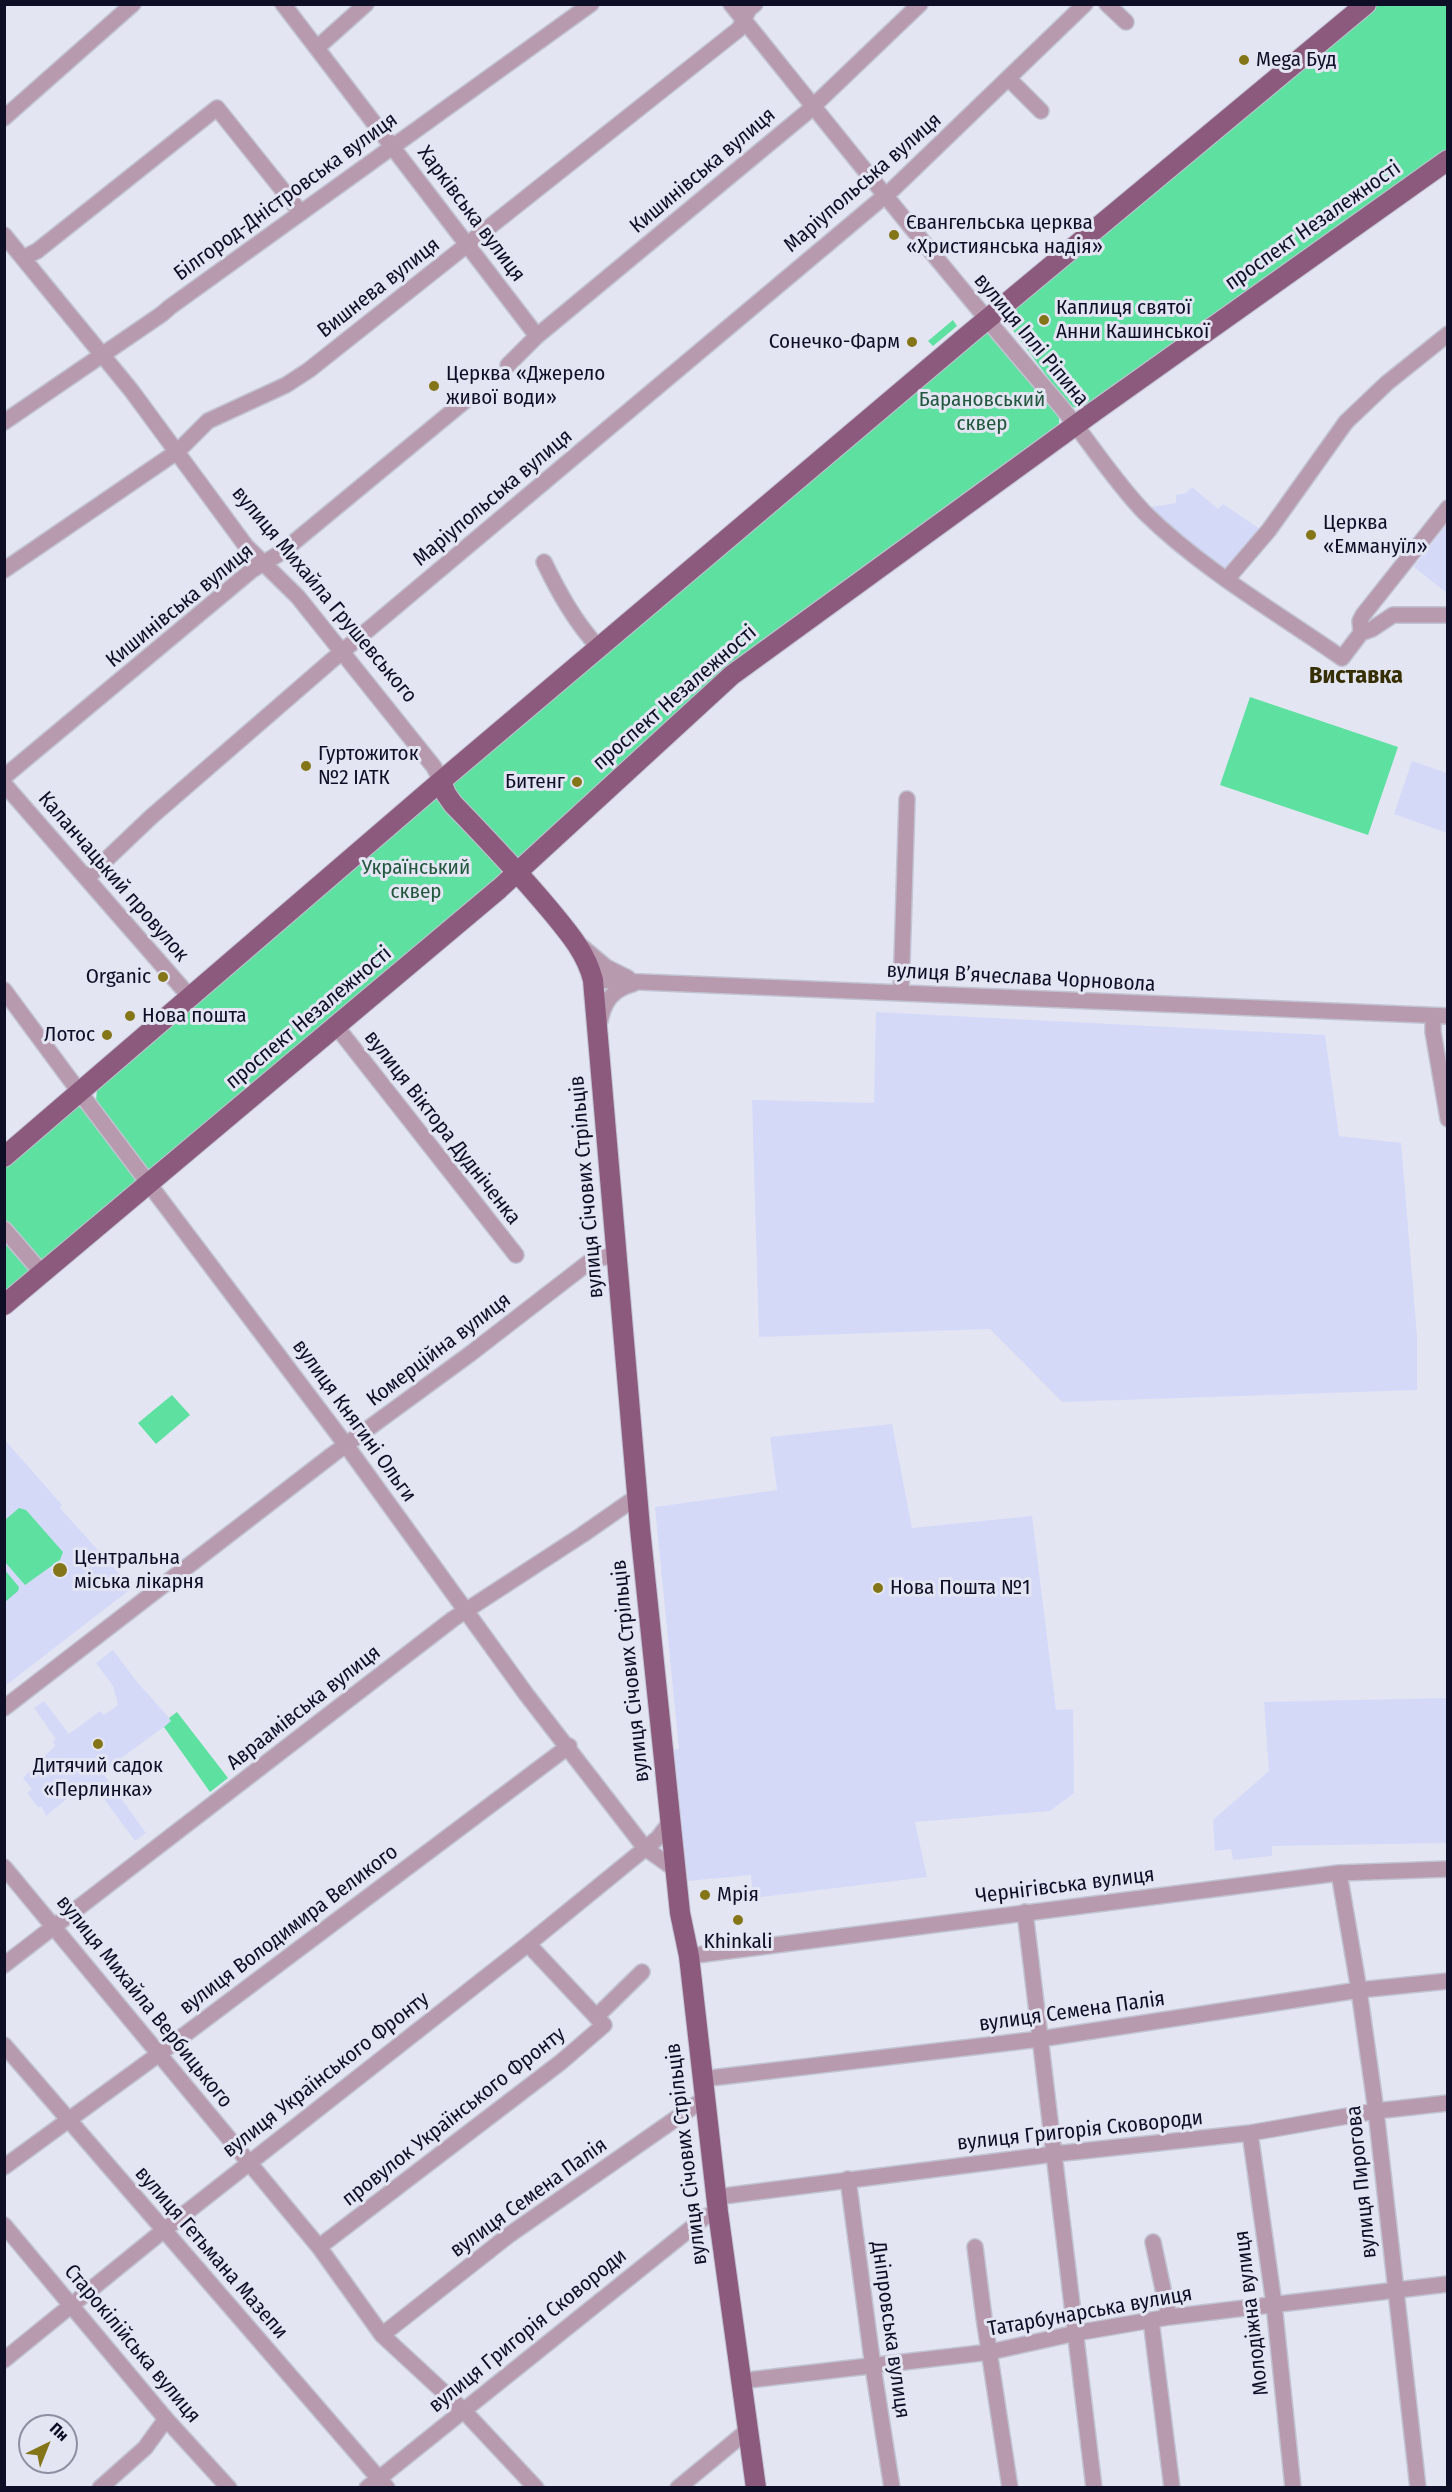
<!DOCTYPE html>
<html>
<head>
<meta charset="utf-8">
<style>
  body { margin:0 }
  #map { position:relative; width:1452px; height:2492px; overflow:hidden; background:#e3e5f3; font-family:"Fira Sans Condensed",sans-serif }
  canvas { display:block }
  .frame { position:absolute; inset:0; border:6px solid #0e0f27; pointer-events:none }
  .north { position:absolute; left:18px; top:2414px; width:60px; height:60px; box-sizing:border-box; background:#e3e5f3; border:2px solid #8e8fa1; border-radius:50%; rotate:43deg; font-size:16px; font-weight:700; line-height:24px; text-align:center; color:#0e0f27 }
  .north::after { content:''; display:block; margin:auto; width:21px; height:27px; background:#847518; clip-path:polygon(50% 0,100% 100%,50% 72%,0 100%) }
</style>
</head>
<body>
<div id="map">
<canvas width="1452" height="2492"></canvas>
<div class="frame"></div>
<div class="north">Пн</div>
</div>
<script>
const context = document.querySelector('canvas').getContext('2d');
context.lineJoin = 'round';
function fillPath(path, color) { context.fillStyle = color; context.fill(path, 'evenodd'); }
function strokePath(path, color, width, dash) { context.strokeStyle = color; context.lineWidth = width; context.lineCap = dash ? 'butt' : 'round'; context.setLineDash(dash || []); context.stroke(path); }
function label(font, color, halo, rows, align = 'center') {
  context.font = font + ' "Fira Sans Condensed",sans-serif'; context.lineWidth = 6; context.setLineDash([]); context.textBaseline = 'middle'; context.strokeStyle = halo; context.fillStyle = color; for (const [text, x, y, turn = 0] of rows) {
    context.save(); context.translate(x, y); context.rotate((+turn || 0) * Math.PI / 180); context.textAlign = isNaN(turn) ? turn : align; if (halo) context.strokeText(text, 0, 0); context.fillText(text, 0, 0); context.restore();
  }
}
fillPath(new Path2D(`
  M1192 487 1218 509 1223 504 1260 529 1227 574 1145 506 1152 507 1176 503V495L1186 493Z
  M1447 524V593L1414 567Z
  M1412 761 1447 773V833L1394 814Z
  M876 1012 1325 1035 1339 1136 1401 1143 1417 1336V1390L1062 1402 990 1329 759 1337 752 1100 874 1103Z
  M892 1424 912 1528 1032 1516 1056 1710 1073 1709 1074 1793 1050 1811 915 1822 927 1877 753 1898 751 1875 688 1881 671 1750 679 1749 655 1507 777 1490 770 1437Z
  M4 1439 62 1505 60 1508 132 1588 5 1686Z
  M113 1650 137 1682 172 1721 102 1772 146 1833 135 1841 93 1784 86 1783 46 1816 42 1807H38L27 1793 32 1789 23 1778 55 1746 53 1741 56 1739 34 1708 44 1701 69 1734 100 1711 104 1715 118 1705 113 1686 96 1663Z
  M1447 1698V1843L1272 1846V1856L1233 1860 1231 1849 1215 1851 1213 1820 1269 1771 1264 1702Z`), '#d5d9f8');
fillPath(new Path2D(`
  M1372 5H1447V152L1085 410 1069 406 1003 317Z
  M953 320 957 326 933 346 928 341Z
  M988 331 1056 411 1059 418V425L767 639 521 858H515L452 794V782Z
  M1250 697 1398 747 1368 835 1220 785Z
  M435 798 442 801 501 866V876L149 1172 101 1109 96 1101 97 1089Z
  M79 1107 85 1110 137 1182 46 1260C28 1257 16 1234 5 1221L4 1167 73 1109Z
  M4 1236 31 1269 4 1296Z
  M172 1395 190 1415 156 1444 138 1423Z
  M19 1508 26 1510 63 1552 60 1560 25 1585 5 1562V1520Z
  M4 1569 19 1587 18 1591 5 1602Z
  M177 1712 228 1778 210 1792 164 1727 171 1721 169 1718Z`), '#5ee0a0');
const minor = new Path2D(`
  M283 4 537 336
  M731 4C839 138 946 273 1058 403 1088 439 1113 480 1145 513 1203 570 1276 612 1342 658L1361 633 1360 621 1363 615 1448 508
  M1107 4 1126 22
  M318 47 366 4
  M1009 79 1041 111
  M4 118 133 4
  M4 235 131 390 246 546 298 597 434 767 441 781
  M23 258 37 251 217 108 301 213
  M508 365 537 336 806 113 920 4
  M4 422 162 314 170 307 591 4
  M544 562C559 593 575 622 599 648
  M4 570 178 451 208 421 286 385 309 370 739 29 749 9 755 4
  M1227 579 1269 530 1346 422 1387 383 1448 334
  M1361 633 1372 629 1393 615H1448
  M4 777 252 570 282 552 466 400
  M4 784 190 997
  M87 878 151 817 331 661 893 189 1085 4
  M581 946 606 967 628 978
  M593 980 1448 1016
  M4 990 66 1074 346 1445 526 1694 645 1848 676 1870
  M901 993 907 799
  M1433 1016V1032L1448 1119
  M600 1021C604 1001 613 989 633 984
  M336 1026 516 1255
  M4 1229 42 1273
  M4 1708 332 1455 470 1354 593 1259 617 1255
  M4 1867 319 2247 382 2335 462 2409 536 2488
  M1339 1873 1359 1990 1376 2111 1418 2488
  M1025 1912 1094 2488
  M689 1956 1339 1873 1448 1869
  M4 1965 453 1619 582 1535 638 1496
  M596 2017 642 1972
  M4 2045 387 2488
  M702 2079 1040 2039 1359 1990 1448 1981
  M1250 2133 1274 2304 1293 2488
  M4 2167 159 2054 569 1746
  M848 2179 873 2367 892 2488
  M716 2197 1054 2154 1250 2133 1376 2111 1448 2103
  M4 2225 166 2419 229 2488
  M1153 2242 1169 2317
  M319 2247 561 2062 604 2025 528 1944
  M975 2247 984 2318 1010 2488
  M1151 2320 1172 2488
  M382 2335 509 2235 704 2099
  M4 2360 164 2230 528 1944 658 1838 671 1821
  M740 2381 990 2352 1076 2333 1169 2317 1448 2284
  M100 2488 145 2448 166 2419
  M367 2488 705 2217 718 2212
  M678 2488 747 2431`);
const major = new Path2D(`
  M441 781 446 794 453 804C486 838 519 873 550 910 568 932 586 952 593 980L640 1528 680 1913 689 1956 718 2212 756 2488
  M4 1157 441 781 967 336 1366 4
  M4 1305 499 889 732 675 1095 411 1448 160`);
strokePath(minor, '#c1c3d2', 18);
strokePath(major, '#c1c3d2', 22);
strokePath(minor, '#b79aad', 15);
strokePath(major, '#8c5a7d', 20);
for (const [x, y, r, color] of [
  [1244,60,6,"#847518"],
  [894,235,6,"#847518"],
  [1044,320,6,"#847518"],
  [912,342,6,"#847518"],
  [434,386,6,"#847518"],
  [1311,535,6,"#847518"],
  [306,766,6,"#847518"],
  [577,782,6,"#847518"],
  [163,977,6,"#847518"],
  [130,1016,6,"#847518"],
  [107,1035,6,"#847518"],
  [60,1570,8,"#847518"],
  [878,1588,6,"#847518"],
  [98,1744,6,"#847518"],
  [705,1895,6,"#847518"],
  [738,1920,6,"#847518"]
]) { const dot = new Path2D(); dot.arc(x, y, r, 0, 2 * Math.PI); context.fillStyle = color; context.fill(dot); strokePath(dot, '#e3e5f3', 2); }
label('21px', '#0e0f27', '#e3e5f3', [
  ["Mega Буд",1256,60],
  ["Євангельська церква",906,223],
  ["«Християнська надія»",906,247],
  ["Каплиця cвятої",1056,308],
  ["Анни Кашинської",1056,332],
  ["Сонечко-Фарм",900,342,"right"],
  ["Церква «Джерело",446,374],
  ["живої води»",446,398],
  ["Церква",1323,523],
  ["«Еммануїл»",1323,547],
  ["Гуртожиток",318,754],
  ["№2 ІАТК",318,778],
  ["Битенг",565,782,"right"],
  ["Organic",151,977,"right"],
  ["Нова пошта",142,1016],
  ["Лотос",95,1035,"right"],
  ["Центральна",74,1558],
  ["міська лікарня",74,1582],
  ["Нова Пошта №1",890,1588],
  ["Дитячий садок",98,1766,"center"],
  ["«Перлинка»",98,1790,"center"],
  ["Мрія",717,1895],
  ["Khinkali",738,1942,"center"]
], 'left');
label('21px', '#0e0f27', '#e3e5f3', [
  ["Кишинівська вулиця",703,171,-40],
  ["Маріупольська вулиця",863,183,-41],
  ["Білгород-Дністровська вулиця",286,197,-36],
  ["Харківська вулиця",471,214,53],
  ["проспект Незалежності",1313,226,-35],
  ["Вишнева вулиця",379,288,-38],
  ["вулиця Іллі Ріпина",1031,340,50],
  ["Маріупольська вулиця",493,498,-40],
  ["вулиця Михайла Грушевського",324,595,50],
  ["Кишинівська вулиця",180,606,-39],
  ["проспект Незалежності",675,698,-41],
  ["Каланчацький провулок",113,877,49],
  ["вулиця Вʼячеслава Чорновола",1021,978,3],
  ["проспект Незалежності",309,1018,-40],
  ["вулиця Віктора Дудніченка",442,1128,52],
  ["вулиця Січових Стрільців",587,1187,-95],
  ["Комерційна вулиця",439,1350,-37],
  ["вулиця Княгині Ольги",354,1421,54],
  ["вулиця Січових Стрільців",631,1671,-96],
  ["Авраамівська вулиця",304,1708,-38],
  ["Чернігівська вулиця",1065,1886,-7],
  ["вулиця Володимира Великого",289,1930,-37],
  ["вулиця Михайла Вербицького",144,2002,51],
  ["вулиця Семена Палія",1072,2012,-8],
  ["вулиця Українського Фронту",326,2075,-38],
  ["провулок Українського Фронту",454,2117,-38],
  ["вулиця Григорія Сковороди",1080,2131,-6],
  ["вулиця Січових Стрільців",687,2154,-97],
  ["вулиця Пирогова",1362,2182,-96],
  ["вулиця Семена Палія",529,2198,-36],
  ["вулиця Гетьмана Мазепи",211,2253,49],
  ["Татарбунарська вулиця",1090,2312,-10],
  ["Молодіжна вулиця",1252,2313,-97],
  ["Дніпровська вулиця",890,2330,82],
  ["вулиця Григорія Сковороди",528,2331,-39],
  ["Старокілійська вулиця",132,2344,50]
]);
label('21px', '#22573d', '#e3e5f3', [
  ["Барановський",982,400],
  ["сквер",982,424],
  ["Український",416,868],
  ["сквер",416,892]
]);
label('bold 24px', '#362f03', '#e3e5f3', [
  ["Виставка",1356,676]
]);
</script>
</body>
</html>
